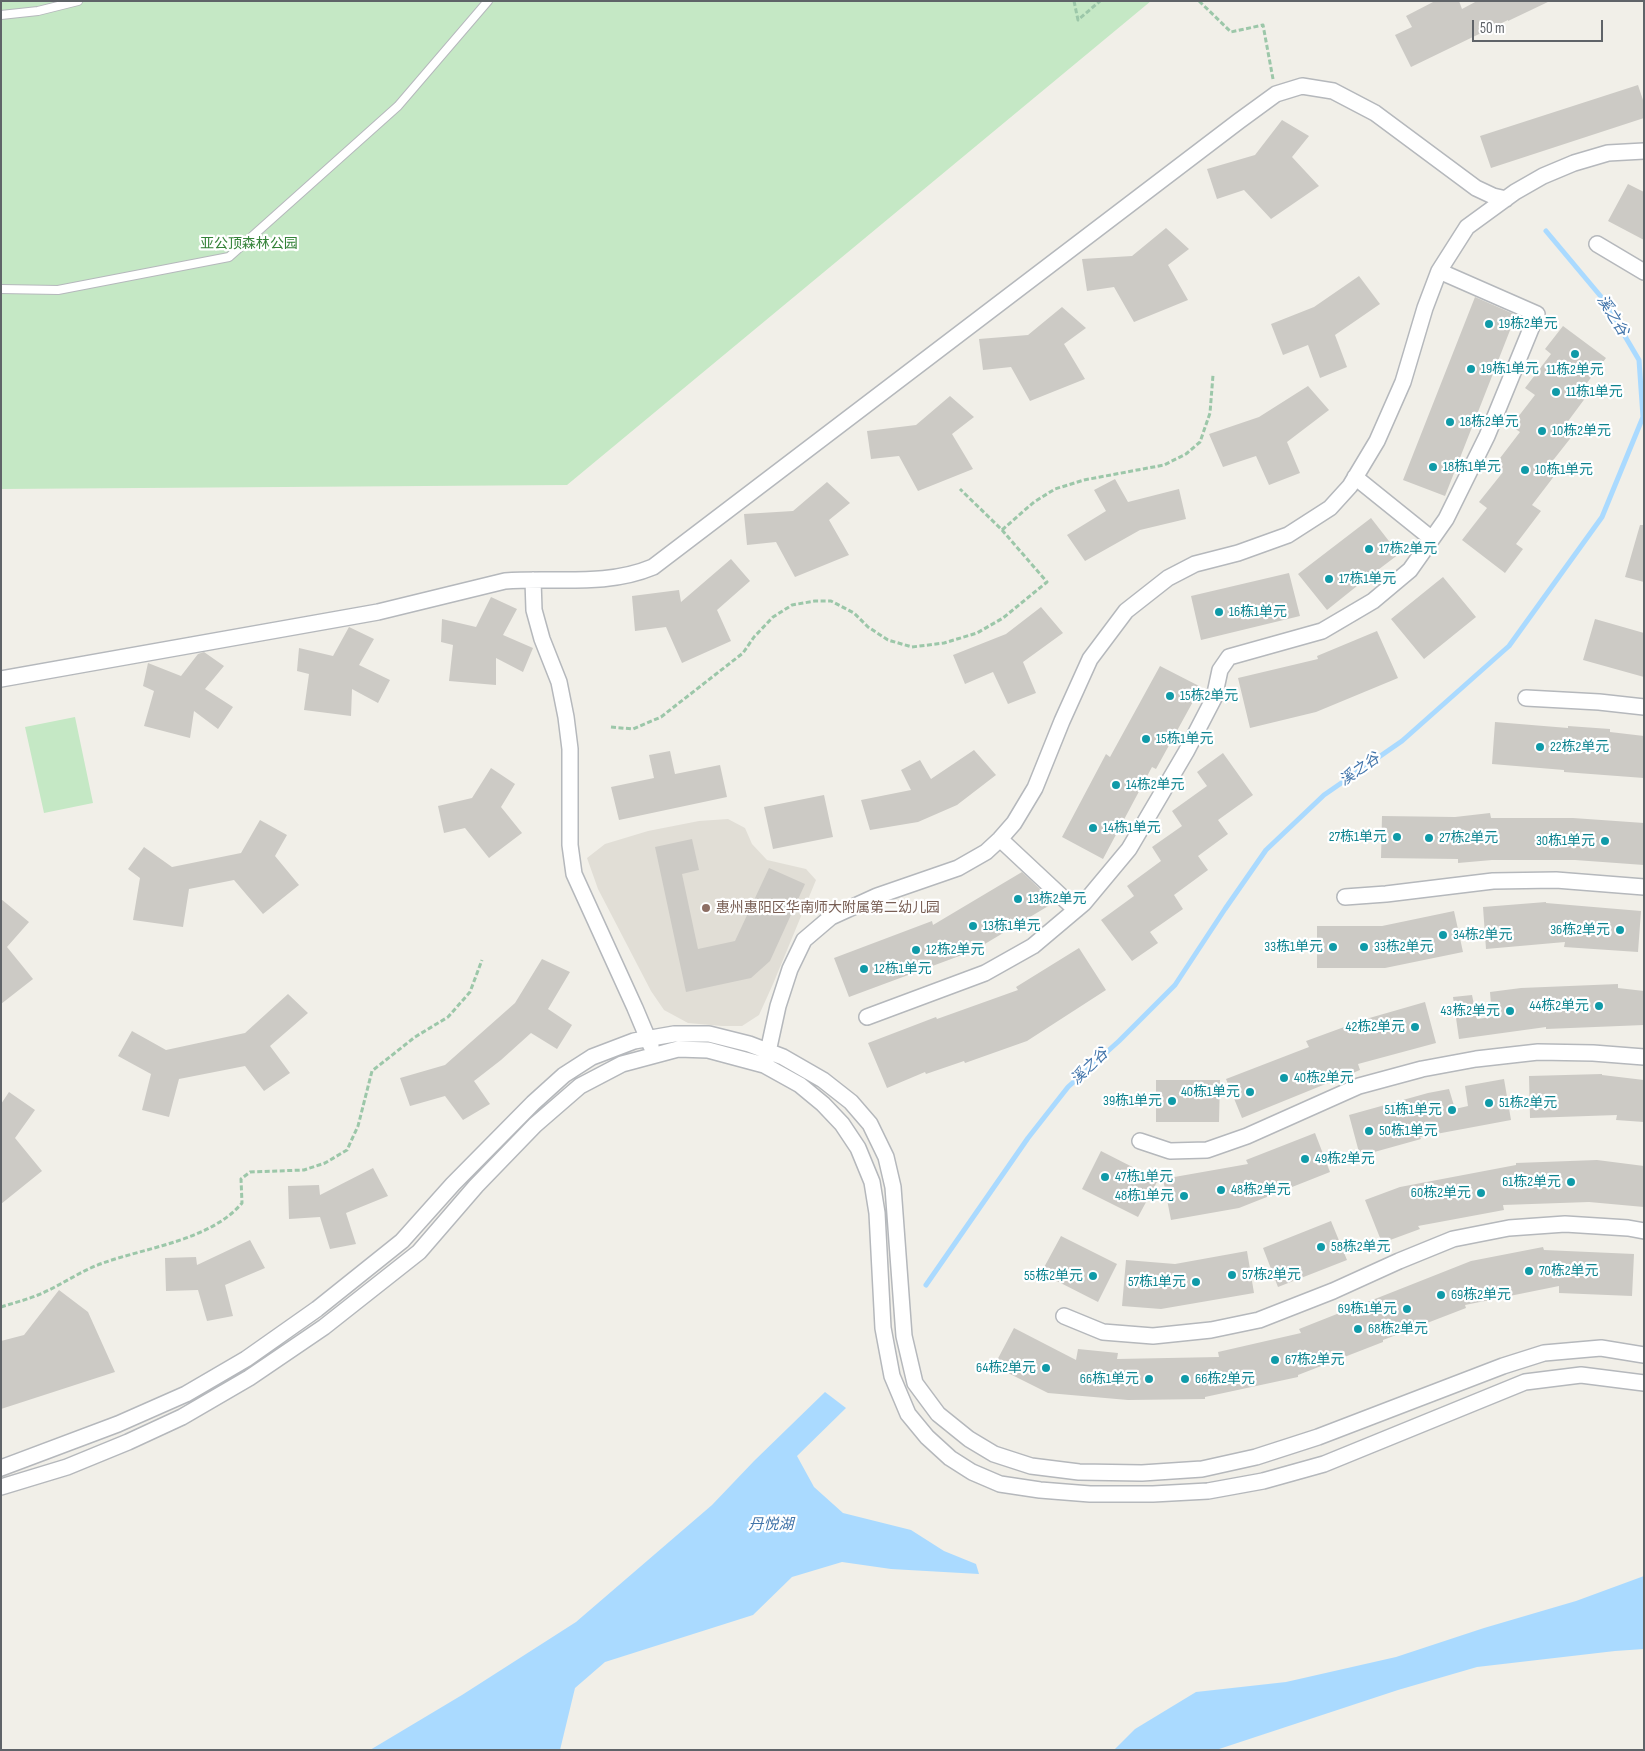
<!DOCTYPE html>
<html>
<head>
<meta charset="utf-8">
<style>
  body { margin:0 }
  #map { position:relative; width:1645px; height:1751px; overflow:hidden; background:#f1efe8; font-family:"Sofia Sans Condensed",sans-serif }
  canvas { display:block }
  .frame { position:absolute; inset:0; border:2px solid #5f6368; pointer-events:none }
  .scale { position:absolute; left:1472px; top:20px; width:131px; height:22px; box-sizing:border-box; border:2px solid #5f6368; border-top:0; padding-left:6px; font-size:15px; line-height:18px; white-space:nowrap; color:#5f6368; -webkit-text-stroke:4px #fff; paint-order:stroke }
</style>
</head>
<body>
<div id="map">
<canvas width="1645" height="1751"></canvas>
<div class="frame"></div>
<div class="scale">50 m</div>
</div>
<script>
const context = document.querySelector('canvas').getContext('2d');
context.lineJoin = 'round';
function fillPath(path, color) { context.fillStyle = color; context.fill(path, 'evenodd'); }
function strokePath(path, color, width, dash) { context.strokeStyle = color; context.lineWidth = width; context.lineCap = dash ? 'butt' : 'round'; context.setLineDash(dash || []); context.stroke(path); }
function label(font, color, halo, rows, align = 'center') {
  context.font = font + ' "Sofia Sans Condensed","Noto Sans SC",sans-serif'; context.lineWidth = 4.5; context.setLineDash([]); context.textBaseline = 'middle'; context.strokeStyle = halo; context.fillStyle = color; for (const [text, x, y, turn = 0] of rows) {
    context.save(); context.translate(x, y); context.rotate((+turn || 0) * Math.PI / 180); context.textAlign = isNaN(turn) ? turn : align; if (halo) context.strokeText(text, 0, 0); context.fillText(text, 0, 0); context.restore();
  }
}
fillPath(new Path2D(`
  M728 819 745 828 752 844 767 860 806 869 816 880 773 984 759 1015 742 1026H722L688 1023 664 1010 651 991 598 889 587 858 605 844 648 831 699 821Z`), '#e1ded6');
fillPath(new Path2D(`
  M1 1H1151L567 485 1 489Z
  M75 717 93 803 44 813 25 727Z`), '#c5e8c5');
fillPath(new Path2D(`
  M825 1392 846 1408 797 1456 814 1487 843 1513 911 1530 944 1551 976 1564 979 1574 891 1569 842 1562 792 1577 753 1615 605 1662 575 1688 560 1750H370L462 1695 576 1622 712 1505 754 1461Z
  M1644 1576V1649L1615 1651 1477 1667 1398 1690 1216 1750H1114L1135 1729 1196 1692 1286 1682 1396 1657 1484 1628 1576 1601Z`), '#aadaff');
strokePath(new Path2D(`
  M926 1285 1028 1138 1068 1087 1119 1041 1175 985 1225 909 1266 850 1324 795 1402 741 1509 646 1602 517 1643 417 1639 360 1603 299 1546 231`), '#aadaff', 5);
fillPath(new Path2D(`
  M1435 1H1459L1462 9 1477 1H1550L1508 21V20L1411 67 1395 35 1412 27 1406 16Z
  M1638 85 1644 103V118L1491 168 1480 136Z
  M1282 120 1309 136 1292 157 1319 186 1271 219 1244 190 1217 199 1207 169 1255 155Z
  M1628 184 1644 192V240L1608 221Z
  M1166 228 1189 249 1168 265 1188 300 1134 322 1114 287 1087 291 1082 259 1132 256Z
  M1359 276 1380 304 1335 335 1347 367 1320 378 1308 345 1283 355 1271 324 1314 307Z
  M1475 297 1516 315 1445 496 1403 480Z
  M1062 307 1086 328 1064 344 1085 379 1030 401 1011 367 983 370 979 339 1028 335Z
  M1563 326 1606 358 1580 392 1586 397 1563 428 1573 435 1547 468 1555 475 1532 505 1541 511 1516 544 1523 549 1505 573 1462 540 1487 508 1479 502 1503 472 1494 466 1520 432 1511 426 1535 395 1525 388 1551 354 1545 349Z
  M1308 386 1329 410 1287 442 1300 473 1269 485 1256 456 1223 467 1209 434 1259 417Z
  M950 396 974 417 952 434 973 469 918 491 899 456 871 459 867 431 916 425Z
  M1115 479 1128 502 1179 489 1186 519 1140 530 1085 561 1067 535 1106 511 1094 490Z
  M827 482 850 503 829 520 849 555 795 577 776 542 747 545 744 514 793 511Z
  M1371 518 1399 554 1362 582 1353 571 1350 572 1357 586 1327 610 1298 574Z
  M1640 525H1644V582L1625 577Z
  M731 559 750 581 717 610 731 641 682 663 666 627 635 631 632 596 679 590 681 602Z
  M1289 573 1300 616 1201 640 1191 596Z
  M1443 577 1476 617 1424 659 1391 619Z
  M491 597 517 609 503 635 533 648 523 672 496 658V685L449 681 453 645 441 642 442 619 476 627Z
  M1041 607 1063 633 1023 662 1036 693 1008 704 993 672 965 684 953 655 1006 634Z
  M1595 619 1644 633V677L1583 660Z
  M349 627 374 639 359 665 390 680 378 703 352 689 351 716 304 710 309 674 297 671 299 648 333 656Z
  M1377 631 1398 678 1316 712 1250 728 1238 678 1318 659 1317 656Z
  M204 652 224 666 205 689 233 707 218 729 194 711 190 738 144 726 154 691 143 686 148 663 181 676 198 654Z
  M1160 666 1201 687 1156 769 1152 767 1103 859 1062 837 1106 754 1110 757Z
  M1495 722 1568 728V726L1610 729V732L1644 736V778L1564 772V770L1492 764Z
  M974 750 996 775 957 805 918 822 870 830 861 800 911 790 901 770 920 760 931 779Z
  M670 751 675 774 720 765 727 797 619 820 611 787 654 778 649 755Z
  M1223 753 1253 795 1218 820 1228 834 1198 856 1208 870 1174 895 1183 909 1150 932 1158 943 1132 961 1101 920 1134 896 1127 886 1161 861 1152 847 1182 826 1172 811 1207 786 1197 772Z
  M491 768 515 784 501 807 522 833 489 858 465 828 444 833 438 806 472 798Z
  M824 795 833 837 773 849 764 807Z
  M1490 813 1491 818H1573L1644 823V865L1575 860H1492L1458 863V859L1381 858 1382 816 1455 817Z
  M260 820 287 835 275 856 299 885 263 914 234 880 189 889 183 927 133 920 140 878 128 869 144 847 172 867 241 853Z
  M692 839 699 870 682 874 698 949 735 941 769 868 805 884 770 961 751 978 686 992 655 847Z
  M1022 872 1041 890 1050 905 963 957 962 955 849 997 834 958 932 921 933 925Z
  M1 899 29 922 7 947 33 979 1 1004Z
  M1546 902V903L1641 911 1638 952 1564 947 1565 942 1486 949 1483 907Z
  M1454 911 1463 952 1385 968H1317V926H1382Z
  M1079 948 1106 990 1027 1041 965 1063 964 1061 926 1074 925 1072 887 1088 868 1043 936 1017 937 1019 1018 990 1016 987Z
  M542 959 570 972 548 1009 572 1025 557 1049 531 1033 501 1060 474 1081 490 1104 463 1120 445 1096 410 1106 400 1078 445 1065 515 1003Z
  M1618 984V988L1644 991V1025L1546 1029V1027L1459 1039 1453 997 1472 995 1477 1019 1492 1017 1490 992 1521 988Z
  M288 994 308 1013 270 1046 290 1073 264 1091 245 1066 179 1079 169 1117 142 1110 151 1074 118 1056 132 1031 166 1050 245 1033Z
  M1425 1002 1436 1043 1358 1064 1360 1070 1242 1118 1226 1079 1309 1047 1306 1041 1366 1019Z
  M1602 1074V1075L1644 1080V1122L1616 1120 1617 1115 1530 1118 1529 1076Z
  M1504 1079 1511 1120 1420 1137 1421 1139 1360 1156 1349 1115 1428 1093 1449 1089 1455 1109 1468 1106 1465 1086Z
  M1156 1080H1220L1219 1122H1156Z
  M9 1092 35 1110 15 1138 42 1171 1 1204V1104Z
  M1315 1133 1330 1172 1239 1208 1171 1220 1163 1179 1248 1164 1246 1160Z
  M1101 1151 1158 1180 1138 1217 1082 1189Z
  M1597 1160 1644 1166V1207L1589 1202 1503 1205 1504 1210 1418 1226 1420 1229 1382 1243 1365 1200 1400 1187 1516 1165V1163Z
  M373 1168 388 1196 346 1213 356 1244 330 1249 320 1217 289 1219 288 1186 319 1185 320 1195Z
  M1331 1221 1347 1260 1278 1287 1263 1248Z
  M1061 1236 1117 1264 1098 1302 1041 1273Z
  M250 1240 265 1268 225 1285 233 1316 207 1321 198 1290 166 1291 165 1258 196 1257 197 1265Z
  M1543 1247 1544 1250 1634 1254 1632 1296 1559 1293V1286L1465 1305 1466 1308 1383 1340V1342L1298 1375V1377L1205 1397V1399L1128 1400 1048 1393 994 1366 1014 1328 1076 1360 1078 1349 1118 1353 1117 1359 1219 1357 1218 1352 1301 1333 1299 1329 1471 1261Z
  M1247 1251 1254 1293 1161 1309 1122 1306 1126 1260 1175 1264Z
  M59 1290 88 1312 115 1372 1 1409V1341L24 1335Z`), '#cccac5');
const service = new Path2D(`
  M1 15 38 11 78 1
  M1 289 58 290 229 257 398 106 488 1`);
const minor = new Path2D(`
  M1597 244 1644 272
  M1355 477 1432 539
  M533 580 534 610 542 639 559 682 566 717 570 749V845L574 874 635 1008 651 1046
  M1 679 378 612 505 581C555 577 605 587 653 567L1239 121 1276 94 1302 86 1333 91 1375 113 1476 188 1493 196 1506 199
  M1526 698 1599 702 1644 707
  M1000 839 1076 910
  M1345 897 1386 894 1493 881 1556 880 1644 887
  M867 1017 985 973 1033 946 1084 903 1129 849 1186 752 1214 698 1220 670 1229 657 1322 631 1373 601 1410 570 1446 519 1487 436 1537 314 1439 271
  M766 1061 778 1006 790 969 804 940 831 917 877 896 958 868 986 852 1000 839 1014 823 1035 788 1062 721 1090 659 1126 611 1168 578 1195 564 1238 553 1288 535 1330 508 1350 486 1377 441 1403 382 1425 308 1439 271 1467 227 1515 192 1543 176 1574 163 1608 153 1644 151
  M1140 1141 1170 1151 1207 1150 1247 1136 1359 1086 1422 1069 1476 1059 1538 1052 1593 1053 1644 1057
  M1064 1316 1103 1332 1153 1336 1211 1330 1259 1320 1333 1291 1399 1261 1453 1239 1509 1228 1565 1224 1628 1228 1644 1231
  M1 1468 118 1424 186 1394 246 1359 317 1309 402 1241 453 1184 533 1103 564 1075 592 1057 634 1041 674 1034H709L749 1044 783 1057 823 1080 851 1102 870 1124 886 1157 893 1187 904 1336 915 1383 938 1414 969 1439 994 1454 1031 1466 1079 1472 1142 1473 1202 1469 1256 1457 1318 1437 1503 1366 1544 1353 1601 1348 1644 1355
  M1 1487 67 1467 128 1442 182 1417 249 1378 324 1327 419 1252 476 1186 535 1125 580 1086 622 1064 678 1049 708 1050 764 1065 800 1085 823 1104 842 1124 858 1148 872 1182 877 1213 883 1328 892 1376 908 1414 927 1437 950 1458 972 1472 1000 1484 1040 1490 1090 1494H1153L1208 1491 1263 1481 1324 1464 1525 1382 1581 1375 1644 1383`);
strokePath(service, '#b5b8bc', 10);
strokePath(minor, '#b5b8bc', 18);
strokePath(new Path2D(`
  M1074 1 1078 20 1100 1
  M1199 1 1231 32 1263 25 1273 79
  M1002 530 1034 502 1055 489 1084 480 1164 465 1186 454 1200 442 1210 413 1213 375
  M611 727 633 729 661 717 743 653 754 637 773 617 792 605 815 601H831L854 613 868 627 888 640 912 647 944 643 977 633 1003 618 1047 582 1002 530 960 489
  M1 1307C13 1303 26 1300 38 1295 60 1286 80 1271 103 1263 148 1247 211 1240 242 1203L241 1179 250 1172 304 1170 325 1163 347 1150 358 1126 372 1071 415 1037 448 1017 470 992 482 960`), '#9cc7a9', 3, [5, 2.5]);
strokePath(service, '#fff', 8);
strokePath(minor, '#fff', 15);
for (const [x, y, r, color] of [
  [1489,324,5,"#0f9aa8"],
  [1575,354,5,"#0f9aa8"],
  [1471,369,5,"#0f9aa8"],
  [1556,392,5,"#0f9aa8"],
  [1450,422,5,"#0f9aa8"],
  [1542,431,5,"#0f9aa8"],
  [1433,467,5,"#0f9aa8"],
  [1525,470,5,"#0f9aa8"],
  [1369,549,5,"#0f9aa8"],
  [1329,579,5,"#0f9aa8"],
  [1219,612,5,"#0f9aa8"],
  [1170,696,5,"#0f9aa8"],
  [1146,739,5,"#0f9aa8"],
  [1540,747,5,"#0f9aa8"],
  [1116,785,5,"#0f9aa8"],
  [1093,828,5,"#0f9aa8"],
  [1397,837,5,"#0f9aa8"],
  [1429,838,5,"#0f9aa8"],
  [1605,841,5,"#0f9aa8"],
  [1018,899,5,"#0f9aa8"],
  [706,908,5,"#8d6e63"],
  [973,926,5,"#0f9aa8"],
  [1620,930,5,"#0f9aa8"],
  [1443,935,5,"#0f9aa8"],
  [1333,947,5,"#0f9aa8"],
  [1364,947,5,"#0f9aa8"],
  [916,950,5,"#0f9aa8"],
  [864,969,5,"#0f9aa8"],
  [1599,1006,5,"#0f9aa8"],
  [1510,1011,5,"#0f9aa8"],
  [1415,1027,5,"#0f9aa8"],
  [1284,1078,5,"#0f9aa8"],
  [1250,1092,5,"#0f9aa8"],
  [1172,1101,5,"#0f9aa8"],
  [1489,1103,5,"#0f9aa8"],
  [1452,1110,5,"#0f9aa8"],
  [1369,1131,5,"#0f9aa8"],
  [1305,1159,5,"#0f9aa8"],
  [1105,1177,5,"#0f9aa8"],
  [1571,1182,5,"#0f9aa8"],
  [1221,1190,5,"#0f9aa8"],
  [1481,1193,5,"#0f9aa8"],
  [1184,1196,5,"#0f9aa8"],
  [1321,1247,5,"#0f9aa8"],
  [1529,1271,5,"#0f9aa8"],
  [1232,1275,5,"#0f9aa8"],
  [1093,1276,5,"#0f9aa8"],
  [1196,1282,5,"#0f9aa8"],
  [1441,1295,5,"#0f9aa8"],
  [1407,1309,5,"#0f9aa8"],
  [1358,1329,5,"#0f9aa8"],
  [1275,1360,5,"#0f9aa8"],
  [1046,1368,5,"#0f9aa8"],
  [1149,1379,5,"#0f9aa8"],
  [1185,1379,5,"#0f9aa8"]
]) { const dot = new Path2D(); dot.arc(x, y, r, 0, 2 * Math.PI); context.fillStyle = color; context.fill(dot); strokePath(dot, '#fff', 2); }
label('14px', '#348238', '#fff', [
  ["亚公顶森林公园",249,244]
]);
label('14px', '#0d838f', '#fff', [
  ["19栋2单元",1499,324],
  ["19栋1单元",1481,369],
  ["11栋2单元",1575,370,"center"],
  ["11栋1单元",1566,392],
  ["18栋2单元",1460,422],
  ["10栋2单元",1552,431],
  ["18栋1单元",1443,467],
  ["10栋1单元",1535,470],
  ["17栋2单元",1379,549],
  ["17栋1单元",1339,579],
  ["16栋1单元",1229,612],
  ["15栋2单元",1180,696],
  ["15栋1单元",1156,739],
  ["22栋2单元",1550,747],
  ["14栋2单元",1126,785],
  ["14栋1单元",1103,828],
  ["27栋1单元",1387,837,"right"],
  ["27栋2单元",1439,838],
  ["30栋1单元",1595,841,"right"],
  ["13栋2单元",1028,899],
  ["13栋1单元",983,926],
  ["36栋2单元",1610,930,"right"],
  ["34栋2单元",1453,935],
  ["33栋1单元",1323,947,"right"],
  ["33栋2单元",1374,947],
  ["12栋2单元",926,950],
  ["12栋1单元",874,969],
  ["44栋2单元",1589,1006,"right"],
  ["43栋2单元",1500,1011,"right"],
  ["42栋2单元",1405,1027,"right"],
  ["40栋2单元",1294,1078],
  ["40栋1单元",1240,1092,"right"],
  ["39栋1单元",1162,1101,"right"],
  ["51栋2单元",1499,1103],
  ["51栋1单元",1442,1110,"right"],
  ["50栋1单元",1379,1131],
  ["49栋2单元",1315,1159],
  ["47栋1单元",1115,1177],
  ["61栋2单元",1561,1182,"right"],
  ["48栋2单元",1231,1190],
  ["60栋2单元",1471,1193,"right"],
  ["48栋1单元",1174,1196,"right"],
  ["58栋2单元",1331,1247],
  ["70栋2单元",1539,1271],
  ["57栋2单元",1242,1275],
  ["55栋2单元",1083,1276,"right"],
  ["57栋1单元",1186,1282,"right"],
  ["69栋2单元",1451,1295],
  ["69栋1单元",1397,1309,"right"],
  ["68栋2单元",1368,1329],
  ["67栋2单元",1285,1360],
  ["64栋2单元",1036,1368,"right"],
  ["66栋1单元",1139,1379,"right"],
  ["66栋2单元",1195,1379]
], 'left');
label('14px', '#785e54', '#fff', [
  ["惠州惠阳区华南师大附属第二幼儿园",716,908]
], 'left');
label('italic 15px', '#4174aa', '#fff', [
  ["溪之谷",1612,316,58],
  ["溪之谷",1360,770,-35],
  ["溪之谷",1090,1067,-44],
  ["丹悦湖",771,1525]
]);
</script>
</body>
</html>
